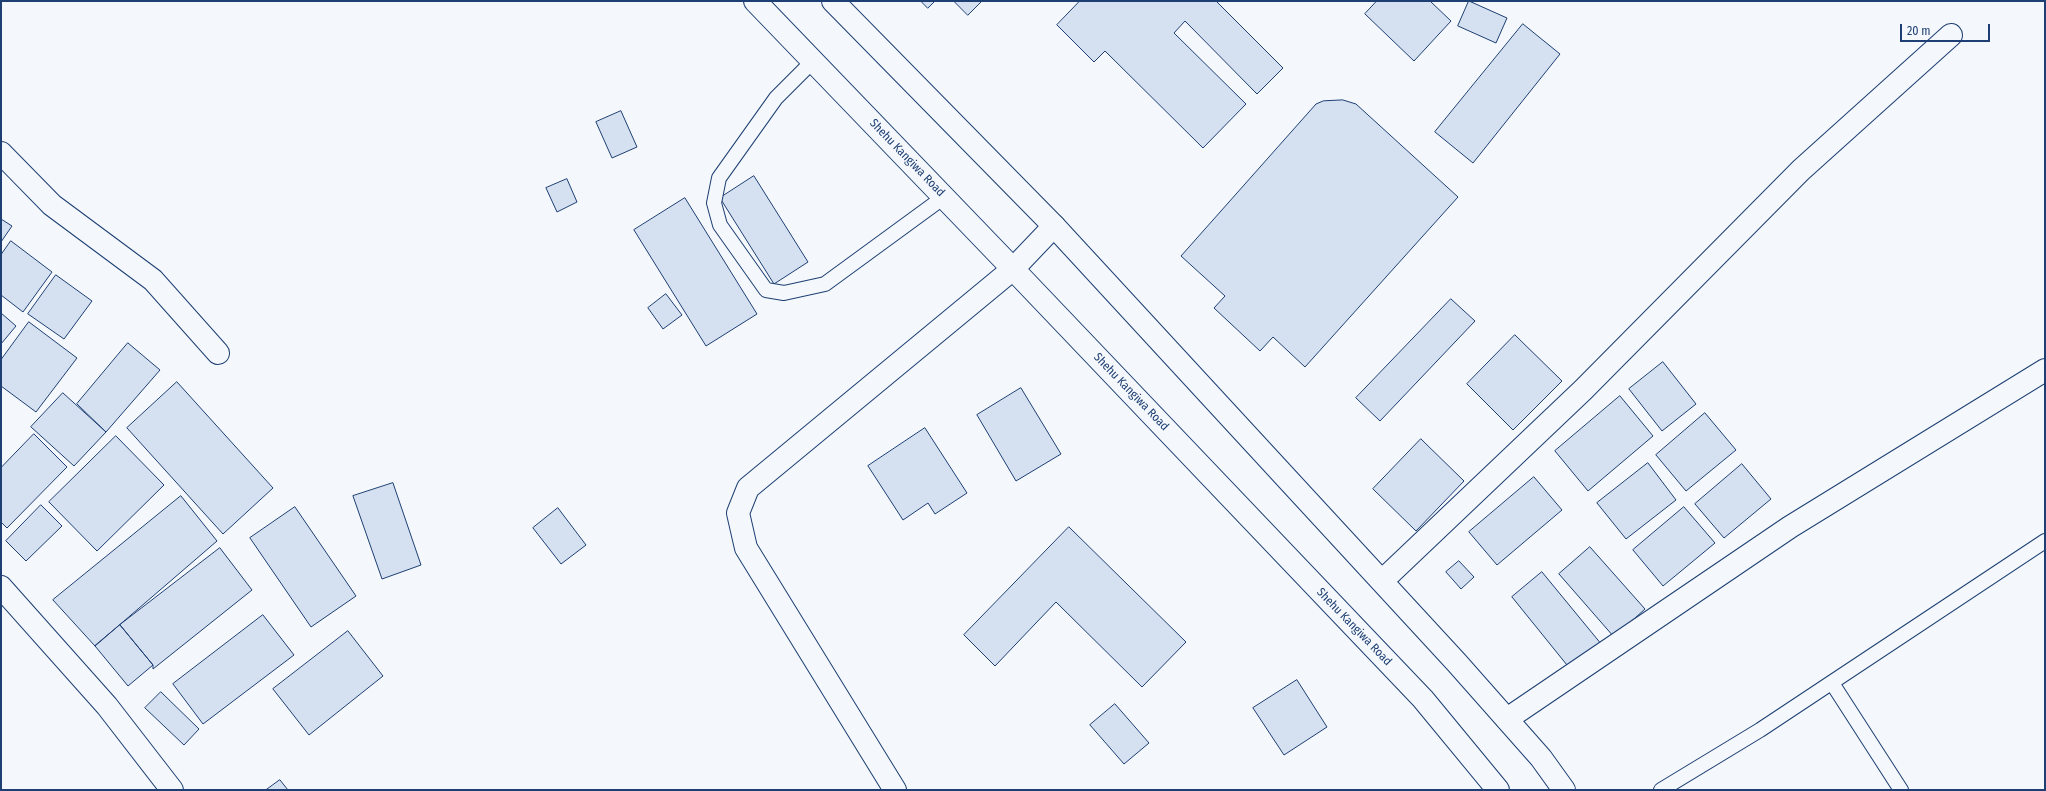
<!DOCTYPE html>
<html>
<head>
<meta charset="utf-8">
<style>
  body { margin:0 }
  #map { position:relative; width:2046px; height:791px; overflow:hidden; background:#f4f7fb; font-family:"Fira Sans Condensed",sans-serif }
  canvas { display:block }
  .frame { position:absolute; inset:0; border:2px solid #1d3f73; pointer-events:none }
  .scale { position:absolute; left:1900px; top:24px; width:90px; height:18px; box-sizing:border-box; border:2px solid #1d3f73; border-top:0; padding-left:5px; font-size:12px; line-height:14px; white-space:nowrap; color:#1d3f73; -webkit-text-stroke:3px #f4f7fb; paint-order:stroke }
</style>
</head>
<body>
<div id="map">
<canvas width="2046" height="791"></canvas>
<div class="frame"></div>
<div class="scale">20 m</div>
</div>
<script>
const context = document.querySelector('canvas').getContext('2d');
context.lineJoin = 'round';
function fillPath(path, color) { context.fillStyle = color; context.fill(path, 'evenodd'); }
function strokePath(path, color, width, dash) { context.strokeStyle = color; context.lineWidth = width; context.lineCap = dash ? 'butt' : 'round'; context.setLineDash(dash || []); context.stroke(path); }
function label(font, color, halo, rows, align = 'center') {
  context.font = font + ' "Fira Sans Condensed",sans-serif'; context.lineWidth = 3; context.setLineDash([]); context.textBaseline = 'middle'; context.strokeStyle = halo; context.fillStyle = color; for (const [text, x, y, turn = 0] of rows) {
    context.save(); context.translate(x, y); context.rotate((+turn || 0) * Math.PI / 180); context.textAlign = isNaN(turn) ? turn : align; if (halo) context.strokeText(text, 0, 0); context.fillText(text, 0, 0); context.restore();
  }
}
const building = new Path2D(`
  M921 1H935L928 8Z
  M954 1H982L968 15Z
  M1080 1H1216L1283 68 1257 94 1185 21 1174 33 1246 104 1203 148 1105 51 1094 62 1057 25Z
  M1377 1H1430L1451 21 1414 61 1365 14Z
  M1469 1 1507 18 1496 43 1458 26Z
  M1523 24 1560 54 1473 163 1435 132Z
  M1343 100 1356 104 1458 197 1305 367 1273 337 1260 351 1214 308 1225 296 1181 256 1316 104 1323 101Z
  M621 111 637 147 612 158 596 122Z
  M754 176 808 262 774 284 720 198Z
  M567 179 577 202 557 212 546 188Z
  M685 198 757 314 706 346 634 230Z
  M1 219 12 226 1 242Z
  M11 241 52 272 23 312 1 295V255Z
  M56 275 92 301 64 339 28 314Z
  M666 294 682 315 663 329 648 308Z
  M1451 299 1475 321 1380 421 1356 398Z
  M1 313 16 326 1 344Z
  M29 322 77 358 36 412 1 386V360Z
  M1515 335 1562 381 1513 430 1467 384Z
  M128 343 160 370 106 432 77 404Z
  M1663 362 1696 404 1662 431 1629 389Z
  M177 382 273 488 223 534 127 428Z
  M1021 388 1061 454 1016 481 977 415Z
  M63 393 106 432 74 466 31 427Z
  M1620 396 1653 436 1588 491 1555 451Z
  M1705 413 1736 450 1686 491 1656 455Z
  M925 428 967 493 935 514 928 503 903 520 868 466Z
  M34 434 67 467 7 528 1 522V468Z
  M116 436 164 485 97 551 49 502Z
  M1421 439 1464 481 1416 531 1373 489Z
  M1648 463 1676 500 1626 539 1597 503Z
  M1742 464 1771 499 1724 538 1695 504Z
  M1534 477 1562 510 1497 565 1469 532Z
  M393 483 421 565 382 579 353 496Z
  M181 496 217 541 95 646 53 600Z
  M41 505 62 526 26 561 6 541Z
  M295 507 356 596 311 627 250 538Z
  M1684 507 1715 543 1663 586 1633 550Z
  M558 508 586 545 561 564 533 528Z
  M1069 527 1186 642 1142 687 1056 602 995 666 964 635Z
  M1590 547 1645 609 1614 637 1559 574Z
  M220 548 252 590 153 669V665L120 625Z
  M1459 561 1474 577 1461 589 1446 572Z
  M1542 572 1602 645 1571 670 1512 597Z
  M263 615 294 655 203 724 173 684Z
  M120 625 153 665 128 686 95 646Z
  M348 631 383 676 309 735 273 689Z
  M1297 680 1327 727 1284 755 1253 708Z
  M161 692 199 729 184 745 145 708Z
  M1115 704 1149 743 1124 764 1090 725Z
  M280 780 288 790H266Z`);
fillPath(building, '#d5e0f0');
strokePath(building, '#1d3f73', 1);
const service = new Path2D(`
  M813 61 776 98 719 178 714 203 720 225 766 290 784 293 825 284 944 197
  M1832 683 1901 790
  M1661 790 1760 730 2045 541`);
const minor = new Path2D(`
  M1 153 52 205 153 280 218 353
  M1382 581 1583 390 1801 170 1951 35
  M1 587 107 706 172 790
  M1507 719 1790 527 2045 370
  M895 790 746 548 738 513 748 488 1013 269 1054 226`);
const secondary = new Path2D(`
  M755 1 1013 269 1423 699 1498 790
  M833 1 1054 226 1457 663 1541 758 1564 790`);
strokePath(service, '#1d3f73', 16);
strokePath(minor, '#1d3f73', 24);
strokePath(secondary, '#1d3f73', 24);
strokePath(service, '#f4f7fb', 14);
strokePath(minor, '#f4f7fb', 22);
strokePath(secondary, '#f4f7fb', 22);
label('12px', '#1d3f73', '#f4f7fb', [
  ["Shehu Kangiwa Road",907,158,46],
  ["Shehu Kangiwa Road",1131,392,46],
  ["Shehu Kangiwa Road",1354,627,46]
]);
</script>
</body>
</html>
